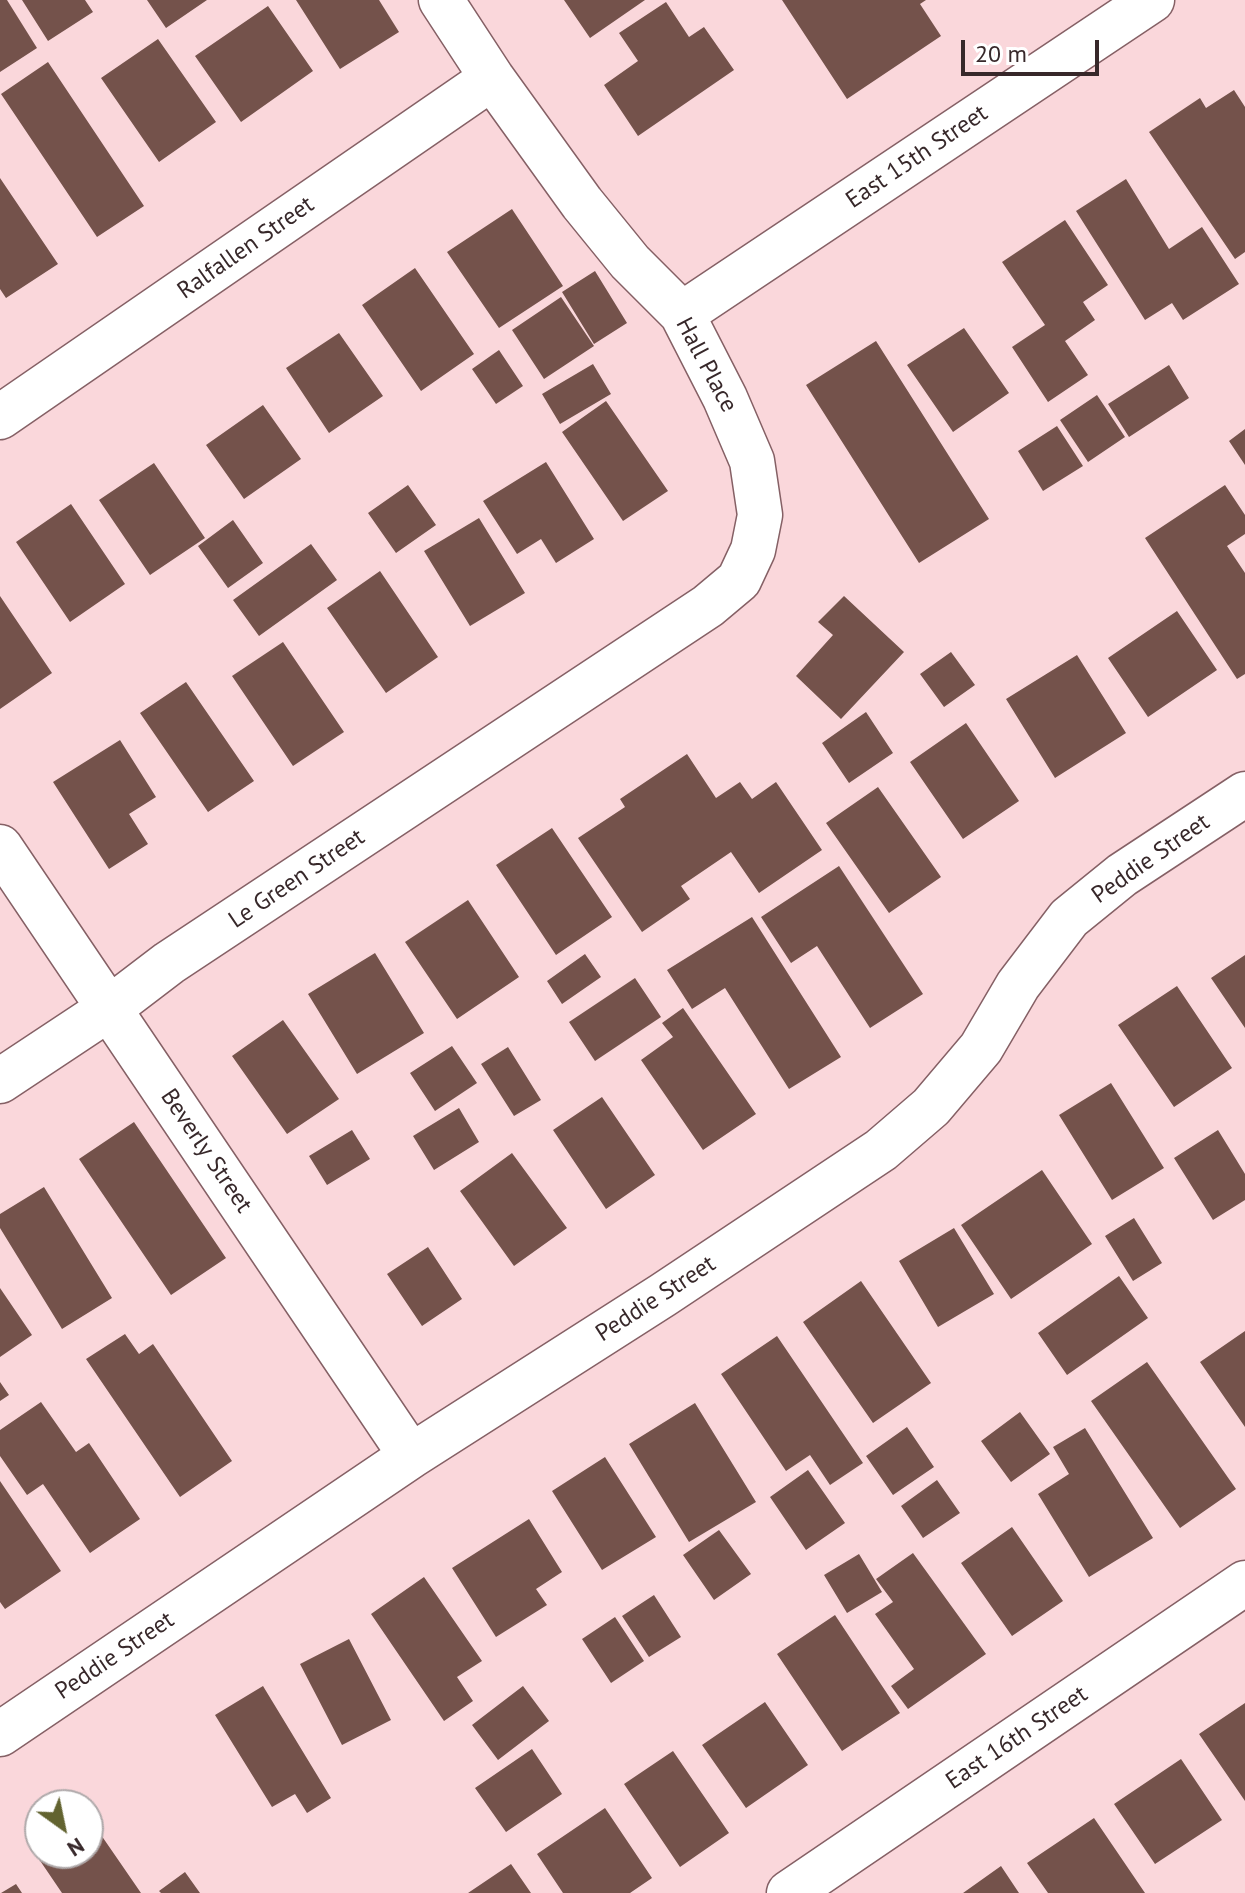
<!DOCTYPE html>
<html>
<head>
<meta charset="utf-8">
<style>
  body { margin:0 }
  #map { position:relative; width:1245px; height:1893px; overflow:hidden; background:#fad7db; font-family:"PT Sans",sans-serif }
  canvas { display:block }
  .north { position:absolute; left:24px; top:1789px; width:80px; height:80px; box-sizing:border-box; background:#fff; border:2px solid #afa9aa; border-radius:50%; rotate:147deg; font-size:22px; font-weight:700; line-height:32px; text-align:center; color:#37282a }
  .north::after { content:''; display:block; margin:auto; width:28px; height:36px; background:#626330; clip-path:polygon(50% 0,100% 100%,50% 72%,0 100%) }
  .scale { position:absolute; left:961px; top:40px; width:138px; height:36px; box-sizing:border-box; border:4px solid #37282a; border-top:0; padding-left:10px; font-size:24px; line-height:28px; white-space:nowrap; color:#37282a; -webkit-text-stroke:6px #fff; paint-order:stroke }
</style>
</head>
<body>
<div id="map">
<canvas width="1245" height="1893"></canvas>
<div class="north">N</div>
<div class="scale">20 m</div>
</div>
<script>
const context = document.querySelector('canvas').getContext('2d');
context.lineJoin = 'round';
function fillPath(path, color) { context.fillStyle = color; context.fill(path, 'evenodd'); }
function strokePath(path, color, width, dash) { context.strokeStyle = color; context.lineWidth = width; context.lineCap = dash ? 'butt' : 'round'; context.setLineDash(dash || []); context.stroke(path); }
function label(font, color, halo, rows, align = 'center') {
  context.font = font + ' "PT Sans",sans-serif'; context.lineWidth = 8; context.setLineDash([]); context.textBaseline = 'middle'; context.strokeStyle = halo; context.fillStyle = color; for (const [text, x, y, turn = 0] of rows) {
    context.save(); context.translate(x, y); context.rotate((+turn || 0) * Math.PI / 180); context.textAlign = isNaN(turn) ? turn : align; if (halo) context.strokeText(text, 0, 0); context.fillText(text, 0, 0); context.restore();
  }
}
fillPath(new Path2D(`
  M0 0H7L37 48 0 72Z
  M22 0H85L93 12 48 41Z
  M147 0H207L166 28Z
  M296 0H379L399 32 340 69Z
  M564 0H645L590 38Z
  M782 0H926L920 4 941 36 847 99Z
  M666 2 689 37 704 27 734 70 638 136 604 85 638 61 619 33Z
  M268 6 313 71 241 122 195 56Z
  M158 39 216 122 159 162 101 78Z
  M48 62 144 206 97 237 1 94Z
  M1234 90 1245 107V252L1235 259 1149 132 1200 98 1206 108Z
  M0 178 58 264 6 298 0 289Z
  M1126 179 1169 249 1202 227 1239 284 1183 320 1172 303 1145 320 1076 211Z
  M512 209 563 286 499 328 447 252Z
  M1065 220 1108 285 1083 302 1095 320 1065 341 1088 375 1048 402 1012 347 1045 325 1002 262Z
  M415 268 474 354 421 391 362 305Z
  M595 271 627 323 594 344 562 292Z
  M561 297 594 346 544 379 512 330Z
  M964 328 1009 393 953 432 907 365Z
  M339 333 383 396 329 433 286 368Z
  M876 341 989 519 919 563 806 385Z
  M499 350 523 386 496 404 472 369Z
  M593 364 611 394 560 424 542 394Z
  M1169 365 1189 398 1129 437 1108 404Z
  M1097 395 1125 437 1088 462 1060 420Z
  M606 401 668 491 623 521 562 432Z
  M263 405 301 459 244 499 206 445Z
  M1057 426 1083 466 1043 491 1018 451Z
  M1245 429V465L1229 441Z
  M546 462 594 539 556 563 541 539 517 554 483 501Z
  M154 463 205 538 150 575 99 500Z
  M408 485 436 525 396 553 368 513Z
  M1225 485 1245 515V534L1227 546 1245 573V674L1237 679 1145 538Z
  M71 504 125 584 70 622 16 542Z
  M479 518 525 593 470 626 424 551Z
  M233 520 263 563 228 588 198 546Z
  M311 544 337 580 259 636 233 600Z
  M380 571 438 657 386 693 327 608Z
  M0 596 52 673 0 709Z
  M844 596 904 652 841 719 796 676 833 635 818 622Z
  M1177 611 1217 670 1148 717 1108 658Z
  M283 642 344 732 293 766 232 676Z
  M951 652 975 685 944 707 920 674Z
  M1077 655 1126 733 1055 778 1006 699Z
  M186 682 254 781 208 812 140 713Z
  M866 712 893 753 849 783 822 743Z
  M966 723 1019 801 963 839 910 762Z
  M120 740 156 797 129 814 148 844 109 869 53 782Z
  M687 754 716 798 740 782 752 799 776 782 822 850 759 893 731 852 681 886 690 899 642 932 578 838 625 807 620 799Z
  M878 787 941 877 889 913 826 823Z
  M552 828 612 917 556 955 496 865Z
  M839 866 923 994 870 1028 817 946 791 963 761 917Z
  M468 900 519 977 457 1019 405 942Z
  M752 917 841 1057 789 1089 725 988 692 1009 667 970Z
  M375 953 424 1033 357 1074 308 994Z
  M585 954 601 977 562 1004 547 981Z
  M1245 955V1028L1211 978Z
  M635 978 661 1017 595 1061 569 1022Z
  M1177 986 1232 1068 1174 1107 1118 1025Z
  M683 1008 756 1114 703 1150 641 1060 673 1037 662 1023Z
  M283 1020 339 1099 287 1134 232 1056Z
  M452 1046 477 1083 435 1111 410 1073Z
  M508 1047 541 1100 514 1116 481 1064Z
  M1111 1083 1164 1168 1112 1200 1059 1115Z
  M602 1097 655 1175 606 1209 553 1130Z
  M459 1108 479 1142 434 1170 413 1136Z
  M134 1122 226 1258 171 1295 79 1159Z
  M352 1130 370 1159 327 1185 309 1156Z
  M1218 1130 1245 1174V1200L1213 1220 1174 1158Z
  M512 1153 567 1228 514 1266 460 1191Z
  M1042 1170 1092 1244 1011 1299 961 1225Z
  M44 1187 112 1298 62 1329 0 1228V1214Z
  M1134 1218 1162 1263 1133 1281 1105 1236Z
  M954 1228 994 1294 938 1327 899 1261Z
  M428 1247 462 1299 422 1326 387 1274Z
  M1119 1276 1148 1318 1067 1375 1038 1333Z
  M861 1281 931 1383 873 1423 803 1322Z
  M0 1288 32 1335 0 1357Z
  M1245 1331V1427L1200 1362Z
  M125 1334 139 1354 153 1344 232 1461 180 1497 86 1359Z
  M777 1336 863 1463 830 1485 810 1455 786 1471 721 1374Z
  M1147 1362 1236 1489 1180 1528 1091 1401Z
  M0 1382 9 1395 0 1401Z
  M41 1402 76 1452 89 1443 140 1519 90 1553 43 1484 27 1495 0 1456V1430Z
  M695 1403 756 1502 689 1542 629 1444Z
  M1020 1412 1050 1454 1011 1482 981 1441Z
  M907 1427 934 1467 893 1495 866 1456Z
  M1085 1428 1153 1538 1089 1577 1038 1494 1069 1474 1053 1447Z
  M605 1457 656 1537 602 1570 552 1491Z
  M808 1470 845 1523 806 1550 770 1497Z
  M937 1480 960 1513 923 1538 901 1506Z
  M0 1481 61 1571 5 1609 0 1602Z
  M529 1519 562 1572 536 1589 547 1605 496 1637 452 1568Z
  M1012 1527 1063 1601 1012 1636 961 1563Z
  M719 1530 751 1574 714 1600 683 1555Z
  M913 1553 986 1654 908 1709 891 1686 914 1669 875 1614 893 1602 876 1579Z
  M859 1554 882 1592 847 1613 824 1575Z
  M424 1577 482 1661 457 1677 473 1701 444 1721 371 1614Z
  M654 1595 681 1637 649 1657 622 1616Z
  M835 1615 900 1713 842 1751 777 1654Z
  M615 1617 644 1661 611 1683 582 1639Z
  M349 1639 391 1720 342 1745 300 1664Z
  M263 1686 331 1798 307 1813 295 1794 272 1807 215 1715Z
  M523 1686 549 1721 498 1760 472 1725Z
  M765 1702 808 1765 746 1808 702 1745Z
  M1245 1703V1801L1199 1734Z
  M532 1749 562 1794 506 1832 475 1788Z
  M673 1751 729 1833 680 1867 624 1784Z
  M1181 1759 1222 1820 1155 1864 1114 1804Z
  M605 1808 652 1878 630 1893H563L537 1854Z
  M88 1816 141 1893H62L26 1840 40 1831V1853H88Z
  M1094 1818 1145 1893H1048L1027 1863Z
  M511 1864 531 1893H468Z
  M1001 1866 1019 1893H963Z
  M185 1872 200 1893H161L159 1891Z
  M16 1884 22 1893H1Z`), '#74524b');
const minor = new Path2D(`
  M682 314 1152 0
  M0 417 492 78
  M0 847 411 1456
  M0 1081 110 1008 169 963 708 606 739 580 753 550 760 515 752 461 725 398 682 314 630 262 582 203 492 78 441 0
  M0 1734 411 1456 663 1295 881 1150 931 1107 981 1048 1018 985 1069 918 1122 875 1245 794
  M789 1893 1245 1583`);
strokePath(minor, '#856065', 47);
strokePath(minor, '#fff', 44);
label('24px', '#37282a', '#fff', [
  ["East 15th Street",917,157,-34],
  ["Ralfallen Street",246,248,-35],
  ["Hall Place",706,365,62],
  ["Peddie Street",1151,859,-35],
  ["Le Green Street",297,879,-34],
  ["Beverly Street",206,1151,56],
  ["Peddie Street",656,1299,-33],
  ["Peddie Street",115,1656,-34],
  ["East 16th Street",1017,1738,-34]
]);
</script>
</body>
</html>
